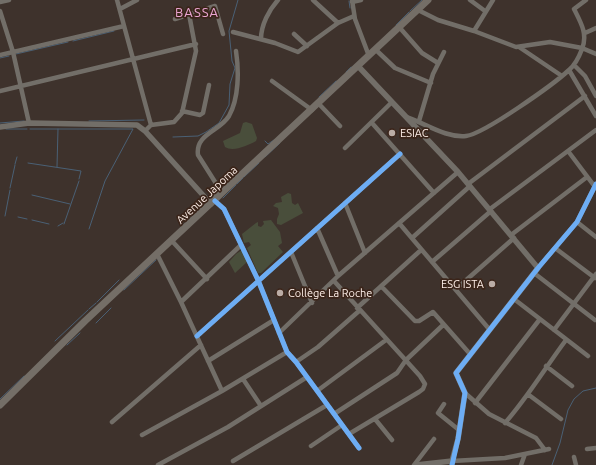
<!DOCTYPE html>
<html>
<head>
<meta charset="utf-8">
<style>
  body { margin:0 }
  canvas { display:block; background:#3e322c }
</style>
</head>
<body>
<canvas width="596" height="465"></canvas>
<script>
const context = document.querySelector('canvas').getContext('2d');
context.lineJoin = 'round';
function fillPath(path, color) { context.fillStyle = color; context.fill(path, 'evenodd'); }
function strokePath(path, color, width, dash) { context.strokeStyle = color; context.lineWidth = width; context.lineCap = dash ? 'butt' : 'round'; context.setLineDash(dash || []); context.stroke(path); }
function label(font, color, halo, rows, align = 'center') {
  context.font = font + ' Ubuntu,sans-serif'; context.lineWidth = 3.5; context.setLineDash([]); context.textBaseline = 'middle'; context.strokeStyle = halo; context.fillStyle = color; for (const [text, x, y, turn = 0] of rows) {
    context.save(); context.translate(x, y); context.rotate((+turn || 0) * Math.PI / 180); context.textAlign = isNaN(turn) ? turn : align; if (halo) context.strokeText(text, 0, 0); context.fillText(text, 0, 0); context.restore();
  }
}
fillPath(new Path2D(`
  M246 122 252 124 257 138 256 141C247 146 233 152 225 147L223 141 240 133 243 123Z
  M288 193 291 194 292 203 295 205 298 203 303 213 281 225 277 224V219L279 214 278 208 273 206 276 203 282 202 281 197Z
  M271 220 280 232 282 243 278 246 283 252 261 273H258L247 248 251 245 249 242 244 243 242 234 256 223 258 222V226L261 227 264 224 263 221Z
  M242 250 247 262 235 273 229 262 236 254Z`), '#494e3b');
strokePath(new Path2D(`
  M349 1 350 8
  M410 11 422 0
  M396 25 409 12
  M73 41 114 31
  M16 54 68 42
  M0 58 9 56
  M346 72 351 67
  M319 97 336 81
  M89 121 144 120
  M0 123 24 121
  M6 129H27
  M30 129H133L105 181 89 229
  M173 137 198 136 206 132 219 123 229 105 230 84 235 68 232 61 229 31 238 0
  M265 141 268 144 274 140
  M265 157 280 143
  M28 163 81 171 79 179
  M15 164 17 157
  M57 167 58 129
  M244 177 259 163
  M237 184 243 178
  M10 188 15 165
  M32 195 70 204
  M223 198 236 185
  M5 216 10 190
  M18 217 27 219
  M32 220 49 224
  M64 224 79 181
  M58 226 63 223
  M124 290 156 260
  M97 302 119 280
  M89 309 96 303
  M96 323 111 308
  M55 341 88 310
  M67 345 80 333
  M0 399 24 376
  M552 465 560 443 568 410 574 399 583 391 596 388`), '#4a6075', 1);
strokePath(new Path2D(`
  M117 0 151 125 145 131
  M313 0 338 23
  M352 0 355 19 369 56
  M470 0 485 11
  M0 2 9 0
  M352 2 361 0
  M120 9 137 0
  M418 10 438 20 474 31 516 47 550 42 582 48 596 54
  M0 11 13 52 29 123
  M175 19 215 6 223 34
  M400 28 422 53 438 63
  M474 31 493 0
  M233 32 275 43 298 52 338 23 354 16
  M585 33 596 28
  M294 34 307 46
  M261 39C261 25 269 10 278 0
  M519 47 562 76
  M376 50 395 68 431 83
  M0 55 124 26
  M574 65 585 76 596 96
  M569 70 596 116
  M272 81 312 110
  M0 91 196 44
  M319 104 340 126
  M182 111 200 115 203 113 209 85
  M406 117C425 123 445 138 466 136 484 134 554 84 569 70 575 65 579 57 582 49 588 34 581 23 574 9L586 0
  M419 121 433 74 444 52
  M372 123 434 193
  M151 125 174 122 182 113 196 51 189 14
  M345 148 392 102
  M568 151 595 187
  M468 184 585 96
  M212 199 217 191V185L198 155C195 134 220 131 229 116 239 98 239 71 236 51
  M215 201 224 209 258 280 287 352 296 362 359 448
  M345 203 365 253
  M490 209 596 130
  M577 222 596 237
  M399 223 489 329
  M317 228 338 276
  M511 235 587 177
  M412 238 470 186
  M172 241 207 279
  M555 248 595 278
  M291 252 312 303
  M157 254 181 302 222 391
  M432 262 491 211
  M538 268 577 222 596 184
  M534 273 595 320
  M334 281 420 376 425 384 423 389 419 392 349 434
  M381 286 415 321H419L433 312 470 354
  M456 289 514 238
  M514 299 588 356
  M181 302 241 245
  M357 308 421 250
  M554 330 596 274
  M279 333 338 276 458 172
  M197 336 400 154
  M208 361 274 320
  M296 362 318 347 359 311
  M546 366 572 386
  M243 379 261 406
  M317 391 386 340
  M465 393 489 414 536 438 545 450
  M529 395 561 419
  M475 403 540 319
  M444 404 438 413 459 430
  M334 414 397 373 406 360 443 325
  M375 419 392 440
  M112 422 201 345
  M505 423C528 397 545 368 566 340
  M142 435 222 391 287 352
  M311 446 342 425
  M587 449 596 448
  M574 457 576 465
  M233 461 327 405
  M158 465 228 427 307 377
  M414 465 434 439
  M452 465V461L505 458 549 449
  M521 465 525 454`), '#726e68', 4.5);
strokePath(new Path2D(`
  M358 66 458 172 538 268 456 373 465 393 458 439 452 461 416 465
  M0 127 29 123 137 125 145 131 211 204`), '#726e68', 5.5);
strokePath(new Path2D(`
  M0 405 85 321 428 0`), '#746e67', 7);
strokePath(new Path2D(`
  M215 201 224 209 258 280 287 352 296 362 359 448
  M197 336 400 154
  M452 465 458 439 465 393 456 373 538 268 577 222 596 184`), '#6dadf4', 5);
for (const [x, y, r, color] of [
  [392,133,4,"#bbada6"],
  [492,284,4,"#bbada6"],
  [280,293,4,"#bbada6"]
]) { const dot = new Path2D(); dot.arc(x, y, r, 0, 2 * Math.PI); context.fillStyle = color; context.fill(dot); strokePath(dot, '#3b251a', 1.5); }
label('11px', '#feefe8', '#3b251a', [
  ["ESIAC",400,133],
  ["ESG ISTA",484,284,"right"],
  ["Collège La Roche",288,293]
], 'left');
label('11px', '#feefe8', '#3b251a', [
  ["Avenue Japoma",207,195,-43]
]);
context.letterSpacing = '1px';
label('13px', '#eaa5d2', '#3b251a', [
  ["BASSA",197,13]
]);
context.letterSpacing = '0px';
</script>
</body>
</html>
